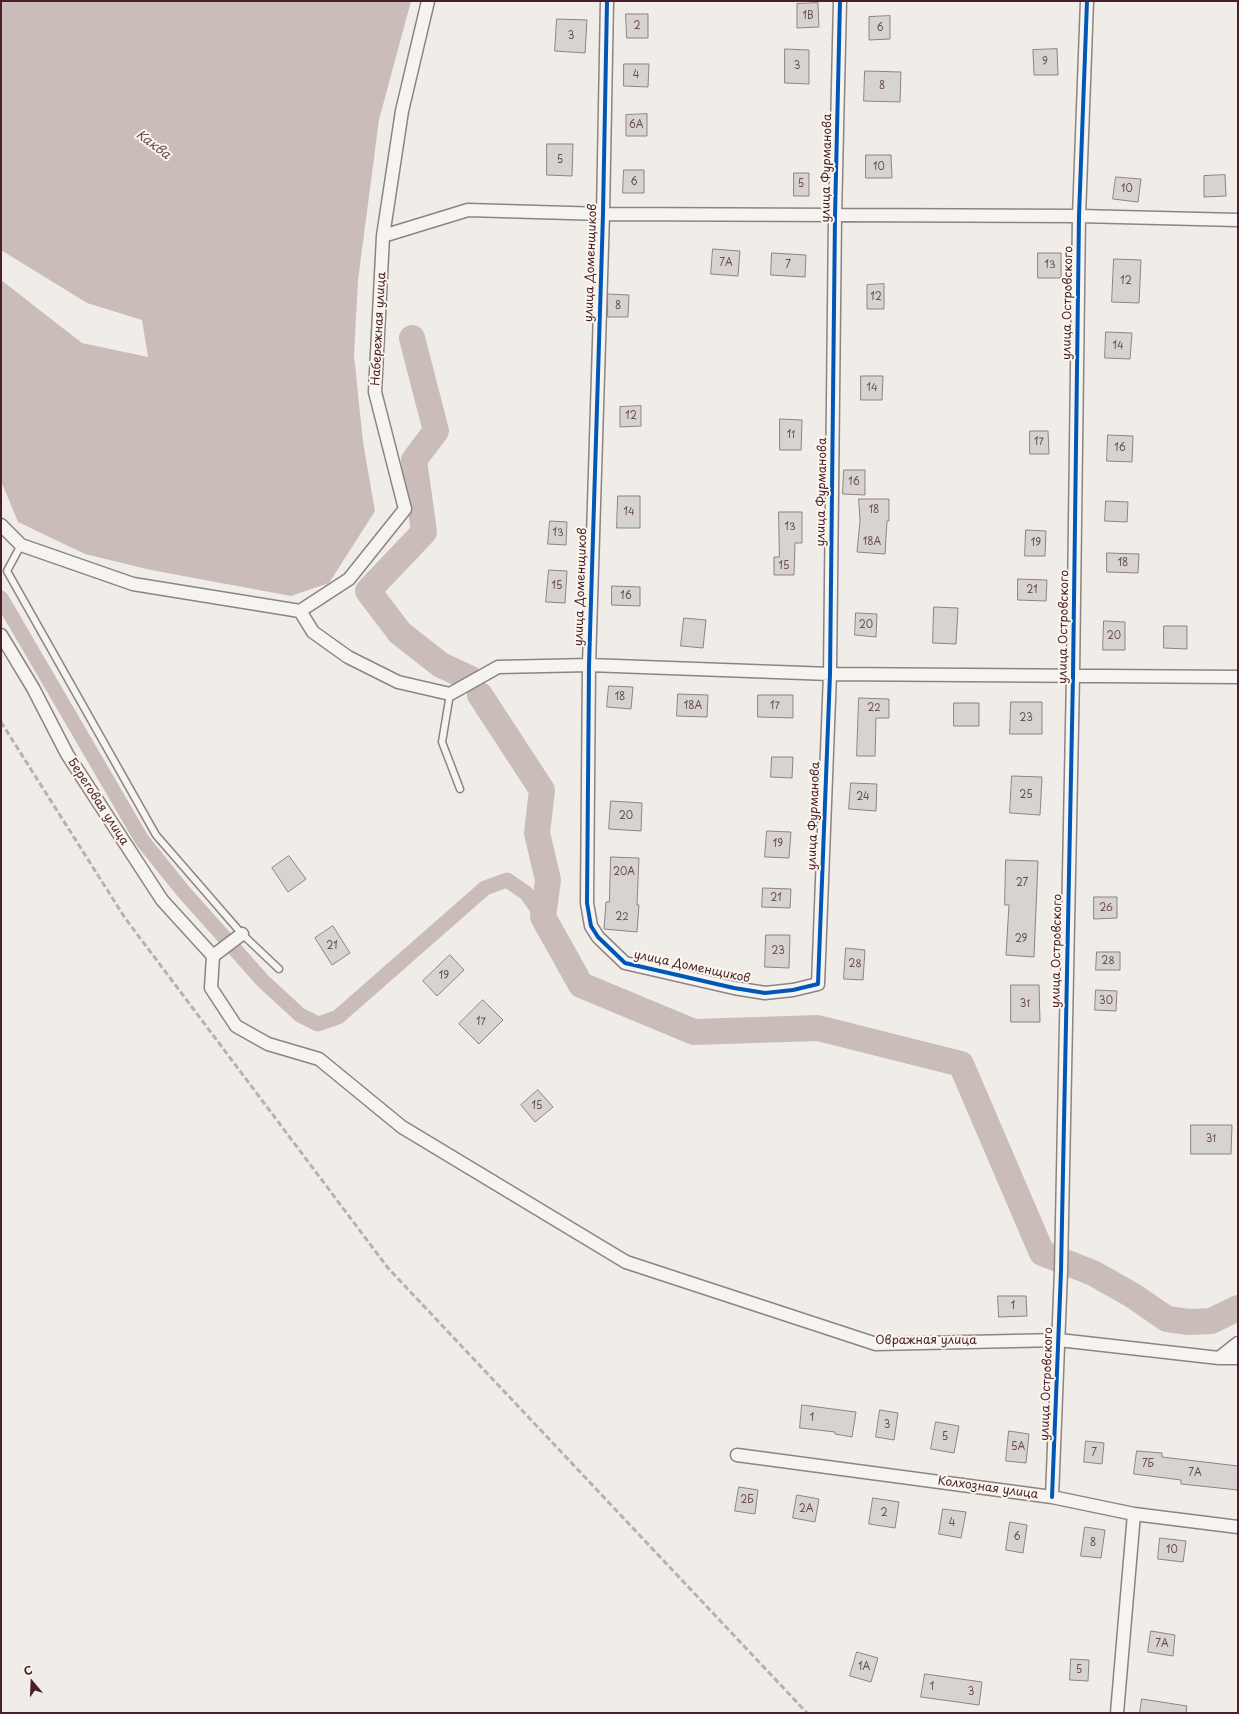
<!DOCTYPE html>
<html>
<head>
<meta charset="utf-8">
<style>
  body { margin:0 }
  #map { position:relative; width:1239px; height:1714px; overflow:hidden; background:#f0ede8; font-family:"Playpen Sans",sans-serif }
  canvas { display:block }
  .frame { position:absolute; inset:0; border:2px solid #4a1f2b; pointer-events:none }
  .north { position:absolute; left:12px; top:1662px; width:40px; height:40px; -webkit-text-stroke:3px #fbf7ec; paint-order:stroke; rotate:341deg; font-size:11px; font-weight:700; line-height:16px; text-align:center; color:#4a1f2b }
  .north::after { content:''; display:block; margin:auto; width:14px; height:18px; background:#4a1f2b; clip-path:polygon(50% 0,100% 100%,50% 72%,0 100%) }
</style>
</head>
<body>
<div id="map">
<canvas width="1239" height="1714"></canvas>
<div class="frame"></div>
<div class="north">С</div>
</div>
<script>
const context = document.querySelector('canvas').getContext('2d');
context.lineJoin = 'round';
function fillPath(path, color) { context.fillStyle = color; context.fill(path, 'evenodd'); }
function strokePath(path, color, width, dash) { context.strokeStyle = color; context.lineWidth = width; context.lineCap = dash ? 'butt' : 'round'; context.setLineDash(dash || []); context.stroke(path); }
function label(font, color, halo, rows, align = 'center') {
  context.font = font + ' "Playpen Sans",sans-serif'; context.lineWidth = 4; context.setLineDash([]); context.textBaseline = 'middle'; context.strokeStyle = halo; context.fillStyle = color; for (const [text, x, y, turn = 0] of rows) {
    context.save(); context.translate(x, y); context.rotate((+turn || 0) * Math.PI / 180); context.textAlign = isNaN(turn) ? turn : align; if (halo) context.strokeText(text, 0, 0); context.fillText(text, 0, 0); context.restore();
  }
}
fillPath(new Path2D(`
  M1 1H411L379 120 358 280 354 355 363 442 375 511 329 583 291 596 151 570 85 554 18 522 1 481V280L82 343 148 357 142 320 87 303 1 250Z`), '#cabcb9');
strokePath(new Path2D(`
  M1 598 142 840 183 891 263 981 300 1015 318 1024 338 1017 485 888 507 880 526 893 543 917`), '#cabcb9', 15);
strokePath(new Path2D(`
  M412 338 436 431 414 460 424 532 368 591 400 633 441 665 469 678
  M480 695 542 790 537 833 548 880 543 917 581 985 694 1032 818 1028 961 1064 1042 1253 1093 1273 1132 1295 1167 1319 1189 1322 1211 1321 1238 1308`), '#cabcb9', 26);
const building = new Path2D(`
  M818 3 819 27 797 28V4Z
  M626 14H648V38H627Z
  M890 16V39L869 40V17Z
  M557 19 587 20 585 53 555 51Z
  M785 49 809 50V84L785 83Z
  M1057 49 1058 75H1034L1033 50Z
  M624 64H649L648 87 624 86Z
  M865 71 901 72 900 102 864 101Z
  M647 114V136H626V115Z
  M547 144H573L572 176 547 175Z
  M866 155H891L892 178H866Z
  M624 170H644V193H623Z
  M794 173H809V196H794Z
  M1225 175 1226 196 1204 197V176Z
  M1116 177 1141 179 1138 202 1113 199Z
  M713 249 740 251 738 276 711 274Z
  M772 253 806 255 805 277 771 275Z
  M1038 253H1061V278H1038Z
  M1114 259 1141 260 1139 303 1112 302Z
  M884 284V309H867V285Z
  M608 294 629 295 628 317H608Z
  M1106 332 1132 333 1130 359 1105 358Z
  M861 376H883L882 400H861Z
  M641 406V426L620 427V407Z
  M780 419 802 420 801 450H780Z
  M1030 431H1048L1049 454H1030Z
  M1108 435 1133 436 1132 462 1107 461Z
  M844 470H865V495L843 494Z
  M618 496H640V528H617Z
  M859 499H889V521H887L885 554 857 552 860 521Z
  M1106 501 1128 502 1127 522 1105 521Z
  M779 512H802V543H795L794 575H774V557H779Z
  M550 521 567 522 566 545 548 544Z
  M1026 530 1046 531 1045 556H1025Z
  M1107 553 1139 554 1138 573 1107 572Z
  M549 570 567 571 565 603 546 602Z
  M1018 579 1047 580 1046 601 1018 600Z
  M612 586 640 587V606L612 605Z
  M934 607 958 608 956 644 933 643Z
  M856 613 877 614 876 637 855 635Z
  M684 618 706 620 703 648 681 646Z
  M1104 621 1125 622V650H1103Z
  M1164 626H1187V649L1164 648Z
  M609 686 633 687 631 709 607 707Z
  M678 694 708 695 707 717 677 716Z
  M758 695H793V718L758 717Z
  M859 698 889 699V718H876L875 756H857Z
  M1011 702H1042V734H1010Z
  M954 703H979V726H954Z
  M772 757H793L792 778 771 777Z
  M1012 776 1042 777 1040 815 1010 813Z
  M851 783 877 784 876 811 849 809Z
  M611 801 642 803 641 831 609 829Z
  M767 831 791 832 789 858 765 857Z
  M289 856 306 879 288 892 272 868Z
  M611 857 639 858 637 905H639L637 932 604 929 606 902H609Z
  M1006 860 1038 861 1034 957 1006 955 1009 905H1005Z
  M763 888 791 889 790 908 762 907Z
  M1094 897H1117V918L1094 919Z
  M333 926 350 953 332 965 315 938Z
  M766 935H790L789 968 765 967Z
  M846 948 865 950 863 980 844 979Z
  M1097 952H1120V970H1096Z
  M450 955 464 970 437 996 423 981Z
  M1011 985H1039L1040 1022H1011Z
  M1096 990 1117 991 1116 1011 1095 1010Z
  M483 1000 503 1020 479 1044 459 1024Z
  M538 1090 553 1107 535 1122 521 1105Z
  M1191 1125H1232L1231 1154H1191Z
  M998 1296H1026L1027 1316 999 1317Z
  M802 1405 856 1412 852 1437 835 1434V1432L800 1428Z
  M880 1410 898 1413 894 1440 876 1437Z
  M936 1422 959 1426 954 1453 931 1449Z
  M1009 1431 1029 1434 1026 1463 1006 1461Z
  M1086 1441 1104 1443 1102 1464 1084 1462Z
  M1137 1451 1162 1453V1457L1238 1466V1490L1181 1484V1480L1134 1474Z
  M739 1487 758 1490 755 1514 735 1511Z
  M797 1495 819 1499 815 1522 793 1518Z
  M873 1498 899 1502 895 1528 869 1524Z
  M943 1509 966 1512 961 1538 939 1534Z
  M1010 1522 1027 1525 1023 1553 1006 1550Z
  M1085 1527 1105 1530 1101 1558 1081 1556Z
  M1160 1538 1186 1541 1183 1562 1158 1559Z
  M1151 1631 1175 1635 1173 1656 1148 1652Z
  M857 1652 878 1658 871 1682 850 1676Z
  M1071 1659 1089 1660 1088 1681 1070 1680Z
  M925 1674 982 1682 979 1705 921 1697Z
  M1142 1699 1187 1706 1186 1713H1140Z`);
fillPath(building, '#d7d3d0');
strokePath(building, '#8d8383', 1);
const service = new Path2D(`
  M21 545 7 571 156 835 242 934 279 969
  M450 694 442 742 460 789`);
const minor = new Path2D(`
  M607 1 603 214 589 665 587 903 591 926 598 937 625 963 734 988 765 993 793 990 818 984 830 674 835 216 840 1
  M383 236 468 210 603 214 1079 216 1238 220
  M1 525 21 545 133 584 300 611 313 632 348 657 398 682 450 694 498 667 589 665 830 674 1238 677
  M300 611 349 579 405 509 375 392 383 236 402 111 428 1
  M1 635 33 688 67 754 162 900 213 956
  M242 934 213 956 211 988 236 1026 268 1044 319 1059 402 1127 626 1262 876 1344 1059 1340 1219 1358H1238
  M1219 1358 1238 1343
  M737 1455 1052 1497 1134 1514 1238 1527
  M1052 1497 1061 1271 1073 676 1079 216 1087 1
  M1117 1713 1134 1514`);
strokePath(service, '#8d8383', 9);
strokePath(minor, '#8d8383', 15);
strokePath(service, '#f5f4f0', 6);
strokePath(minor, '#f5f4f0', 12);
strokePath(new Path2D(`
  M1 722 125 918 388 1268 807 1713`), '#b7b2b0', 3, [6, 3]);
strokePath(new Path2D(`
  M607 1 603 214 589 665 587 903 591 926 598 937 625 963 734 988 765 993 793 990 818 984 830 674 835 216 840 1
  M1052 1497 1061 1271 1073 676 1079 216 1087 1`), '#0057b8', 4);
label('10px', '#6d4c54', null, [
  ["1В",808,16],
  ["2",637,26],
  ["6",880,28],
  ["3",571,36],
  ["9",1045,62],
  ["3",797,66],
  ["4",636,75],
  ["8",882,86],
  ["6А",636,125],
  ["5",560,160],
  ["10",879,167],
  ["6",634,182],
  ["5",801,184],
  ["10",1127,189],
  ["7А",726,263],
  ["7",788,265],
  ["13",1050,265],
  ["12",1126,281],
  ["12",876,297],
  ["8",618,306],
  ["14",1118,346],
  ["14",872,388],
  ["12",631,416],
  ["11",791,435],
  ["17",1039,442],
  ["16",1120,448],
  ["16",854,482],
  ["18",874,510],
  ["14",629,512],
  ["13",790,527],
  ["13",558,533],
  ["18А",872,542],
  ["19",1036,543],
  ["18",1123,563],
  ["15",784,566],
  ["15",557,586],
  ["21",1032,590],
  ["16",626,596],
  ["20",866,625],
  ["20",1114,636],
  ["18",620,697],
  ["18А",693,706],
  ["17",775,706],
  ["22",874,708],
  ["23",1026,718],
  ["25",1026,795],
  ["24",863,797],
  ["20",626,816],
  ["19",778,844],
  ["20А",624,872],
  ["27",1022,883],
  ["21",776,898],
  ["26",1106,908],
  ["22",622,917],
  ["29",1021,939],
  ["21",332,946],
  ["23",778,951],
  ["28",1108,961],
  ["28",855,964],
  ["19",444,976],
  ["30",1106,1001],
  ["31",1025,1004],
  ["17",481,1022],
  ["15",537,1106],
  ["31",1211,1139],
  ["1",1013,1306],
  ["1",812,1418],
  ["3",887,1425],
  ["5",945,1437],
  ["5А",1018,1447],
  ["7",1094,1453],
  ["7Б",1148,1464],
  ["7А",1195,1473],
  ["2Б",747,1500],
  ["2А",806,1509],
  ["2",884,1513],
  ["4",952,1523],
  ["6",1017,1537],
  ["8",1093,1543],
  ["10",1172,1550],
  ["7А",1162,1644],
  ["1А",864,1667],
  ["5",1079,1670],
  ["1",932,1687],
  ["3",971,1692]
]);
label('12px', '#4a1f2b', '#fbf7ec', [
  ["улица Фурманова",827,168,-89],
  ["улица Доменщиков",591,263,-88],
  ["улица Островского",1068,303,-89],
  ["Набережная улица",379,329,-87],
  ["улица Фурманова",822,492,-89],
  ["улица Доменщиков",581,587,-88],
  ["улица Островского",1064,627,-89],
  ["Береговая улица",98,802,57],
  ["улица Фурманова",814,816,-88],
  ["улица Островского",1057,951,-89],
  ["улица Доменщиков",692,967,12],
  ["Овражная улица",926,1341],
  ["улица Островского",1047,1384,-88],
  ["Колхозная улица",988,1488,8]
]);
label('italic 13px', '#714f56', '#fbf7ec', [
  ["Каква",153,145,37]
]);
</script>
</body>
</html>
